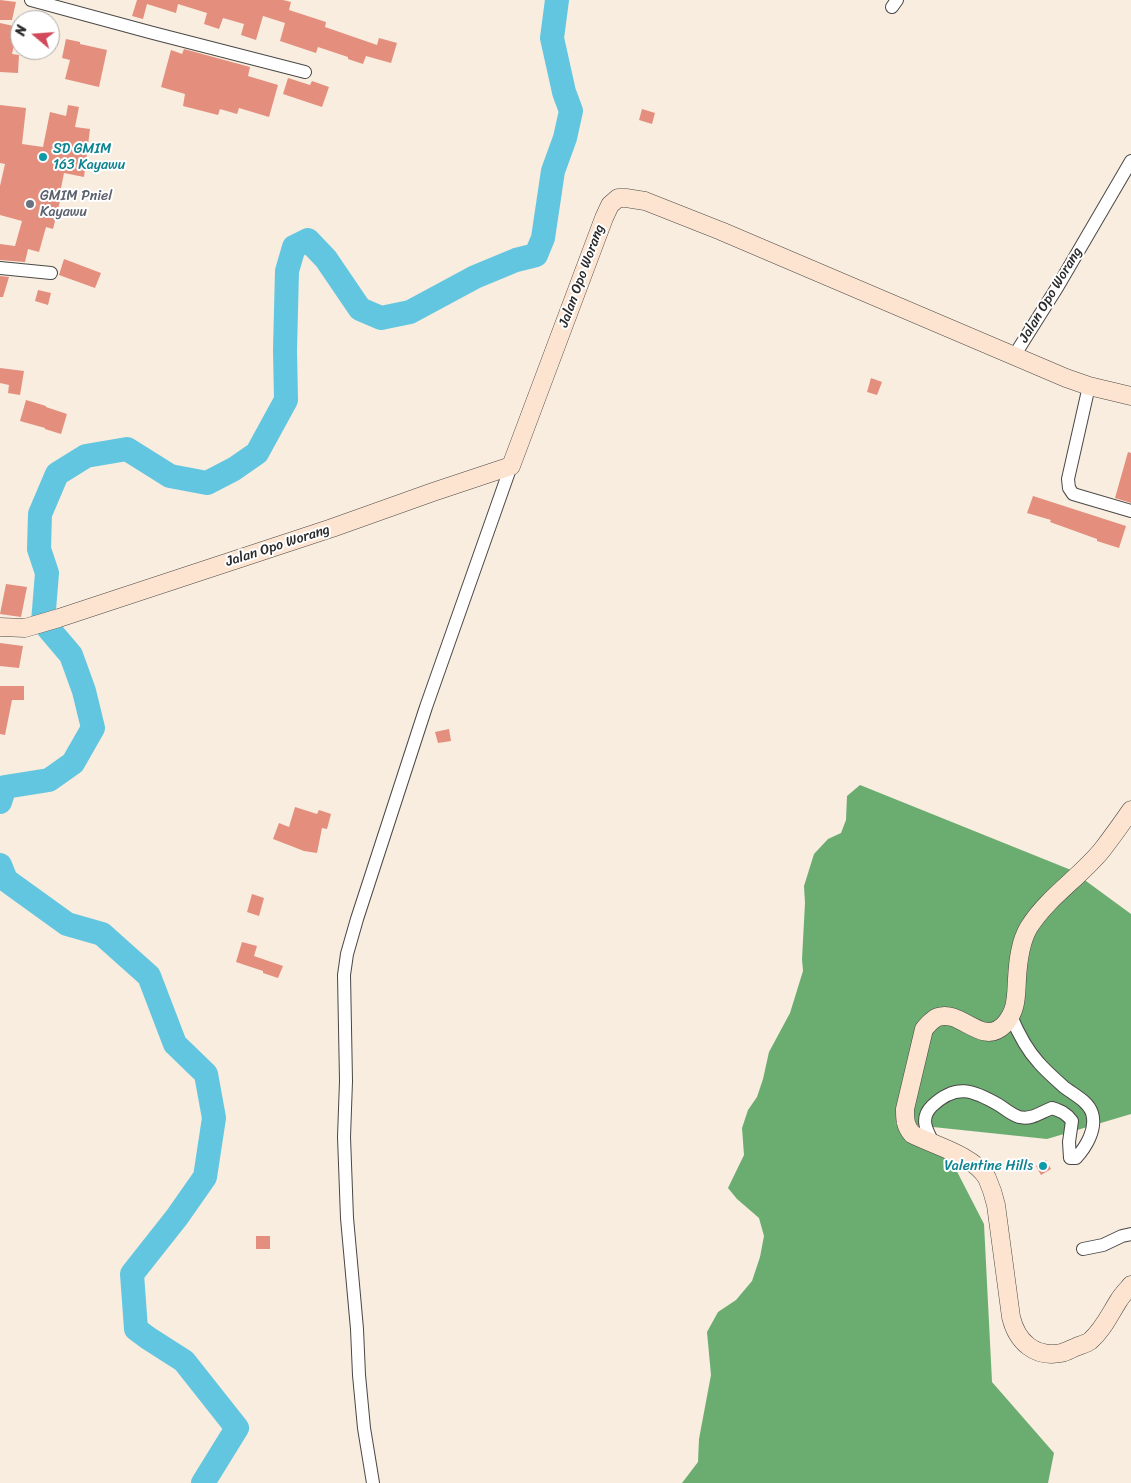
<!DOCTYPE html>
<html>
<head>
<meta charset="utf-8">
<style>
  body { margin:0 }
  #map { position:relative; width:1131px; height:1483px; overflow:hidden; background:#f8edde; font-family:Sriracha,sans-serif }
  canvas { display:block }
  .north { position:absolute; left:10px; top:10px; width:50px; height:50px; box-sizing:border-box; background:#fff; border:1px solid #aaa; border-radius:50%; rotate:288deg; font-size:14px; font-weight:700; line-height:20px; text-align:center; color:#2b2b2b }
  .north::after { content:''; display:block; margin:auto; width:18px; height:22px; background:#d1495b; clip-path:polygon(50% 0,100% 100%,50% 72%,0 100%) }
</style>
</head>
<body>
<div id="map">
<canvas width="1131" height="1483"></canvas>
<div class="north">N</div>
</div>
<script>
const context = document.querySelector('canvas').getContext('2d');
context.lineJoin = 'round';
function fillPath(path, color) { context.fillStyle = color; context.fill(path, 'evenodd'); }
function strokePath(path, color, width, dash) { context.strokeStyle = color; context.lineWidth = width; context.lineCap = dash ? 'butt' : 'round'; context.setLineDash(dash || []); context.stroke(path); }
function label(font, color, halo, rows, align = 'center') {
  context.font = font + ' Sriracha,sans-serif'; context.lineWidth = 4; context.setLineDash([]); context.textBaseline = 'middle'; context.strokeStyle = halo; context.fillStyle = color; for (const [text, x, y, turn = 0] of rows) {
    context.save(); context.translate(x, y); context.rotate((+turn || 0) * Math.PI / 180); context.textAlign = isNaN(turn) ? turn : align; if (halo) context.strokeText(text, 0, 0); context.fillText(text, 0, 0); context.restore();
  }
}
fillPath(new Path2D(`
  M860 785 1071 870 1131 914V1114L1047 1139 895 1123 948 1154 984 1224 992 1382 1054 1453 1048 1483H682L698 1462 699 1439 711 1375 707 1332 718 1312 736 1300 752 1281 760 1257 764 1236 759 1218 737 1199 728 1188 744 1155 742 1128 748 1110 757 1097 763 1079 769 1052 790 1013 803 971 802 959 805 903 804 886 814 854 828 839 841 833 846 820 847 796Z`), '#6bac70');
strokePath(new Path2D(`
  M0 802 5 787 49 780 73 763 93 728 84 691 71 655 43 622 47 573 39 549 40 514 57 474 86 456 127 449 170 476 207 483 234 469 257 453 286 400 285 350 287 271 294 247 308 240 326 259 360 309 381 318 410 312 475 277 516 260 536 255 543 238 553 171 565 138 571 111 564 92 552 38 557 0
  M0 865 6 880 67 924 102 934 149 976 175 1044 206 1074 214 1118 205 1177 177 1217 132 1274 136 1329 148 1338 184 1361 237 1428 203 1483`), '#62c6e0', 24);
fillPath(new Path2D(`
  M0 0 16 2 12 20H0Z
  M137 0H283L291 2 289 10 326 22 325 27 377 45 379 38 397 43 391 63 366 56 363 64 348 59V57L318 47 316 53 280 41 285 23 263 16 256 40 241 35 244 24 223 18 219 29 204 24 207 13 178 4 176 13 147 4 143 19 132 16Z
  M0 23 18 27 12 54 19 55 18 73 0 72Z
  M66 39 80 42V44L107 50 99 87 65 79 70 60 62 58Z
  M184 49 250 67 248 76 278 85 269 117 239 108 237 114 220 109 218 115 183 106 185 94 161 87 171 50 182 54Z
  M288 78 310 85 312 81 329 87 322 107 283 94Z
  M0 105 26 108 22 144 43 147 50 112 66 116 68 105 79 107 75 127 90 129 84 177 64 173 60 193H62L53 229 46 227 39 252 28 249 25 262 0 260V244L15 246 22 221 0 215V186L5 164 0 163Z
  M642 109 655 113 652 124 639 120Z
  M64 259 101 273 95 288 59 275Z
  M0 276 9 277 3 297H0Z
  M38 290 51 293 48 305 35 301Z
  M0 368 24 371 20 395 8 393 9 385 0 383Z
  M871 378 882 382 877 395 867 392Z
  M26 400 46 406V407L67 414 61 434 45 429V428L20 421Z
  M1128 452 1131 453V503L1115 498Z
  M1033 496 1126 526 1119 548 1097 541V539L1050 522 1051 520 1027 513Z
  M6 584 27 587 21 617 0 614Z
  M0 643 23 646 19 668 0 666Z
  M0 686H24V700H12L5 735 0 734Z
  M449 729 451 741 438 743 435 732Z
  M295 807 317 814 319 810 331 814 327 829 322 828 317 853 304 851 273 839 279 823 289 827Z
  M252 894 264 898 259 916 247 912Z
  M242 942 257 946 254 956 283 966 278 978 263 973V971L236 962Z
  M1046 1160 1051 1169 1041 1175 1036 1166Z
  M256 1236H270V1249H256Z`), '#e48e7e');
const street = new Path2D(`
  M31 0 153 33 305 72
  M892 7 897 0
  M0 268 51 273
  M1014 356 1058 286 1131 161
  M1089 386 1068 479 1069 488 1073 494 1131 511
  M934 1144C927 1131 919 1119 932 1106 956 1083 973 1090 999 1105 1005 1109 1012 1115 1019 1117 1032 1120 1041 1112 1052 1108 1061 1111 1066 1113 1072 1121L1069 1142 1070 1158H1076C1086 1147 1097 1129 1092 1113 1088 1101 1073 1094 1064 1087 1055 1079 1046 1071 1039 1063 1027 1050 1018 1033 1011 1016
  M1083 1249 1103 1245 1122 1236 1131 1234
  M373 1483 364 1428 359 1375 357 1329 347 1218 344 1137 346 1081 344 975 347 954 357 919 426 707 511 466`);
const secondary = new Path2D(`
  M0 627 25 628 59 618 332 528 433 492 511 466 604 218 610 205 618 198H626L645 201 721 231 1066 378 1089 386 1131 396
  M1131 810C1122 823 1112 837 1102 850 1080 877 1048 897 1029 927 1020 942 1018 961 1017 979 1016 996 1017 1011 1004 1025 982 1047 961 1009 938 1017 932 1019 928 1025 924 1029L905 1109C905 1119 905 1126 912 1134 935 1146 973 1155 987 1178 991 1187 994 1196 996 1205L1011 1317C1017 1342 1035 1358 1061 1353 1066 1352 1071 1349 1076 1347 1080 1345 1086 1344 1090 1341 1103 1330 1110 1314 1119 1300 1122 1295 1127 1290 1131 1285`);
strokePath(street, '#4a4846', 14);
strokePath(secondary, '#4a4846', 19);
strokePath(street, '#fff', 12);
strokePath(secondary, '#fde4d0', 18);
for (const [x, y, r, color] of [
  [43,157,5,"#0f9aa8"],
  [30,204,5,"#6b7280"],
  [1043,1166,5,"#0f9aa8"]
]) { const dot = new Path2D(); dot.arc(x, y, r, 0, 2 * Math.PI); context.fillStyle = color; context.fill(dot); strokePath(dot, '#fff', 2); }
label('14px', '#0d838f', '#fff', [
  ["SD GMIM",53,149],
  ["163 Kayawu",53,165],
  ["Valentine Hills",1033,1166,"right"]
], 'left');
label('14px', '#5b616d', '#fff', [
  ["GMIM Pniel",40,196],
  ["Kayawu",40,212]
], 'left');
label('14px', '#2b2b2b', '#fff', [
  ["Jalan Opo Worang",582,276,-70],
  ["Jalan Opo Worang",1051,295,-59],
  ["Jalan Opo Worang",278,546,-18]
]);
</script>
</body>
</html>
